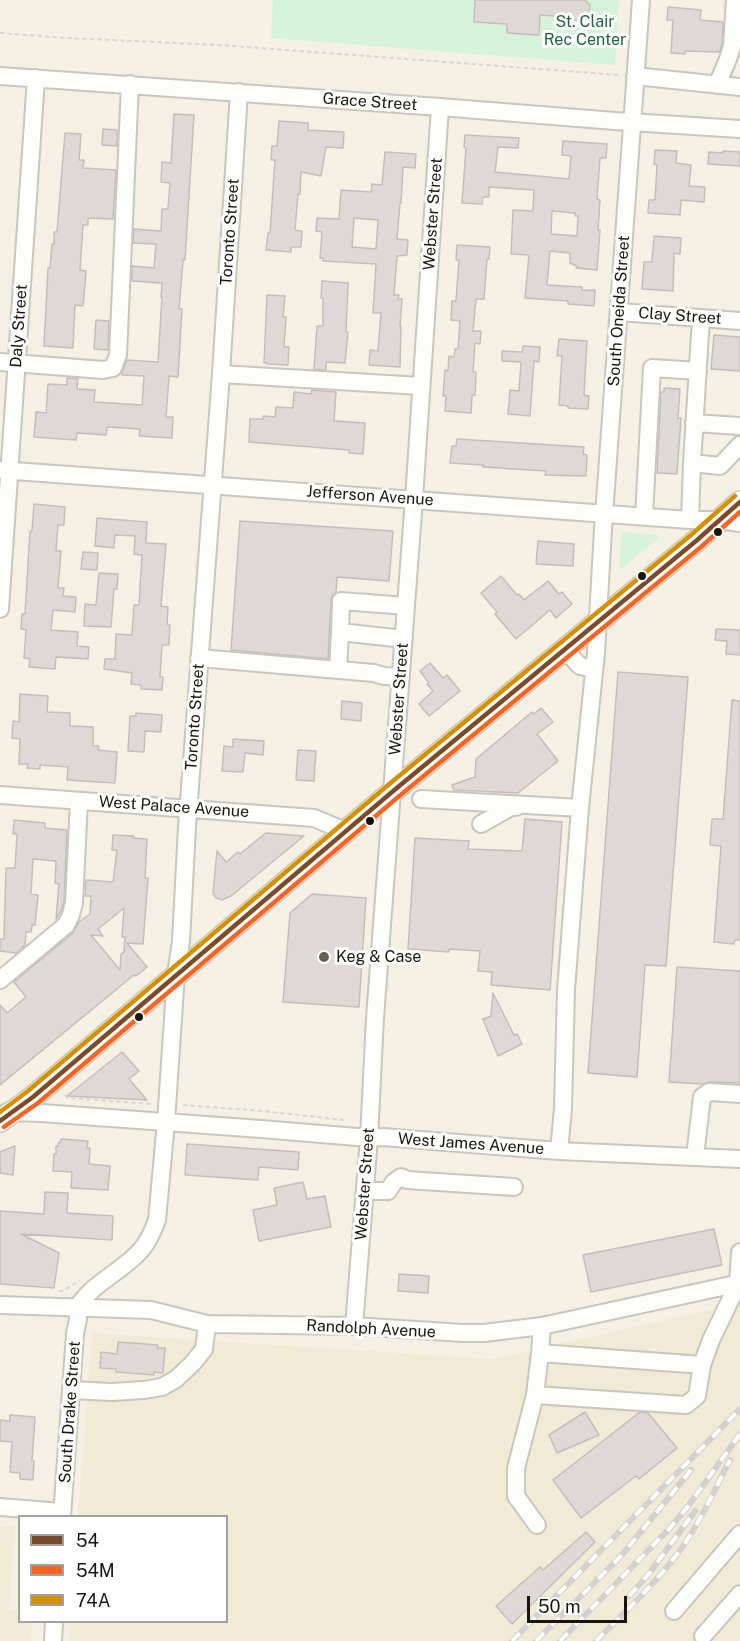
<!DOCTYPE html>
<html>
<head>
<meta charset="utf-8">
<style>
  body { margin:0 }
  #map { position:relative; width:740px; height:1641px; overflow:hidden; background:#f4f0e4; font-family:"Public Sans",sans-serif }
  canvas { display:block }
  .legend { position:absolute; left:18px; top:1515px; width:210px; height:108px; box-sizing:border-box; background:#fff; border:2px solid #a2a19e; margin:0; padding:8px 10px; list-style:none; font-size:18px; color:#17150d }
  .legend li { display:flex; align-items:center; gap:12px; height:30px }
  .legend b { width:30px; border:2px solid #a2a19e }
  .scale { position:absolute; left:527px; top:1596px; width:100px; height:27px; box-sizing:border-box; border:3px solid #17150d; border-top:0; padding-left:8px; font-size:18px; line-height:21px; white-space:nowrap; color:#17150d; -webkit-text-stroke:4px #fff; paint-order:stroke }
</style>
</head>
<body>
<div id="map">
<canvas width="740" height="1641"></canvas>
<ul class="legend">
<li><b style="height:8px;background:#7a4b2a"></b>54</li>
<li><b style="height:8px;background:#f26522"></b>54M</li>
<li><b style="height:8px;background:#d59002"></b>74A</li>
</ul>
<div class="scale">50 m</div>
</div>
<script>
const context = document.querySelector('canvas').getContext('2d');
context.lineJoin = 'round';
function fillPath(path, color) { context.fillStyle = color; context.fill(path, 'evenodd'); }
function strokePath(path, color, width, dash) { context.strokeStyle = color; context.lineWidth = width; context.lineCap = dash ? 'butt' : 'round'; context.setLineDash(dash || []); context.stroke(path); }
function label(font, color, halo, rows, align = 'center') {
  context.font = font + ' "Public Sans",sans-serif'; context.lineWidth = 6; context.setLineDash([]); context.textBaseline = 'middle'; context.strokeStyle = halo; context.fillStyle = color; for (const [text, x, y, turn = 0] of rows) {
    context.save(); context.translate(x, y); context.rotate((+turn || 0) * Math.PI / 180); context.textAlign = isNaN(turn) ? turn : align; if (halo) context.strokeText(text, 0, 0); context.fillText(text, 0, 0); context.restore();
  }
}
fillPath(new Path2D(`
  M740 1303V1641H69L71 1622H226V1516H78L92 1333 492 1359Z
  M0 1526 15 1527 9 1610 19 1611 20 1622H32L31 1641H0Z`), '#f1ebd6');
fillPath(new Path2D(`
  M273 0H619L615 65 271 38Z
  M622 532 658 535V539L622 568 619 567Z`), '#d5f3d9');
const building = new Path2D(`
  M475 0H585L590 5 589 16 583 21 574 20 571 17 540 15 539 35 507 33V24L474 22Z
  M668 7 701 10 700 20 723 22 722 44 720 51 718 52 685 51V54L671 53 673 20H667Z
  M174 114 194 115 185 260H183L179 309H182L178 377 169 376 166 417H173L172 438 139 436 140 429 107 427 106 435 77 433 76 440 34 437 36 412 46 413 48 384 67 385V378L78 379 77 389 95 390 94 402 142 405 144 376 122 375V372L127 360 158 362 162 297H161L162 283 132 281V266L154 268 156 244 133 243 134 229 161 231 162 209H168L170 183 161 182 162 162 171 163Z
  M279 121 308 123V130L344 132 343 148 326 147 321 176 301 172 300 194H298L295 230 302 231 301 247H291V252L266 250 268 233H270L275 160H271L272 146H277Z
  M103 129 117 130V146L102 145Z
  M65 133 81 134 79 160H84L83 168 116 170 113 219 88 218V225H83L80 270 86 271 85 284 83 306 75 305 73 348 44 346 48 268H50L52 244H54V232H57Z
  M465 135 519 138 518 148 498 147 495 172 569 179 571 156 562 155 563 141 607 144 606 158H600L597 199 600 200 598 230H600L597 270 576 268 577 266 570 263V253L550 251 547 285 582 287V290H595L594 306 568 304V301L525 298 529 255 511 254 513 210 533 211 534 190 489 187V197H483L482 204 462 203 466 148 464 147ZM552 211 575 213V216H578L577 236 551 234Z
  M655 150 677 151 676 163 691 165 689 186 705 187 704 202 681 200 680 215 648 213 649 200H655L657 165 654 164Z
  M723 151 740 152V166L708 164 709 152 723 153Z
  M385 152 416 154 415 168 403 167 401 203H400L397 239 408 240 407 255 397 256 394 295H399L398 299H402L400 326H401L400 367 369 365 370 350 378 351 381 313H373L376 264 323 261V258H320L322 232 316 231 317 218 339 219 341 190 371 192 372 184 382 185ZM354 218 378 220 376 249 352 247Z
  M654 236 681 238 680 254 674 253 673 291 642 289 644 262H652Z
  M457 245 490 247 489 259H487L484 299H476L473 331H481L480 344 475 343 473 372H476L475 395H472L471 413 445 411 446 396H443L445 370 448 371 449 356 454 357 455 349H458L460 321 451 320 452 301H456L459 260H456Z
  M322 281 348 283 346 332H348L345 363 326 362V370L314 369 317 326H323V298H321Z
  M267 295 285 296 283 317H286L284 347H289L288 365 267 364V363H264Z
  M96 320 109 321 108 350 94 349Z
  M714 335 740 337V371L711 369Z
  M559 339 587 341 584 395 589 396 588 409 568 408V406L559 405 562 356H557Z
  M523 346 540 347 539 362 534 361 530 416 508 414 510 390 519 391 521 362 502 361V351L522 352Z
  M664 388 680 389 678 418H681L677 474 657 473 661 392H664Z
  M312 390 336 392 334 421 365 423 363 454 349 453V450L249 442 250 419H263V416L275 417 276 407 293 408 294 392 311 394Z
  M457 439 584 447 583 454 587 455 586 476 545 475 546 471 483 467V465L450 463 452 446H456Z
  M34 504 65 507 64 525H58L56 551H61L58 588H64L63 596 76 597 75 612 53 610 51 630 78 632 77 646 89 647 88 659 56 657 55 669 29 667 30 659 24 658 26 630 21 629 22 614H25L30 531H32Z
  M97 518 147 522 146 543 166 544 161 606 168 607 167 625H170L169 645H162L160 677H163L162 690 141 689V685L131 684 132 673 104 669 105 659H115L116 634 132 635 134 605H139L142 555 134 554 135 536 115 535 114 548 95 546Z
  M240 521 393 531 389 581 337 577 336 592 332 596 331 601 328 659 231 650Z
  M538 541 574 544 573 566 536 564Z
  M83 552 98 553 97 570 81 569Z
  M99 573 118 574 117 589H114L111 627 84 626 85 604 96 605Z
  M501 576 517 595 519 594 524 600 548 581 559 594 562 592 572 604 556 618 550 610 516 639 495 614 497 612 481 593Z
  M716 629 740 630V655L726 654 727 641 715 640Z
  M430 663 443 678 447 675 460 691 429 716 419 704 433 691 427 684 429 683 420 671Z
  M618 672 688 677 666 966 645 965 637 1077 588 1073Z
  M20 694 48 696 47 712 70 713V726L93 727V746H99L98 750 117 752 115 783 67 780 68 767 40 765V769L27 768 28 764H19L20 739 12 738 13 721 19 722Z
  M732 700 740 701V940H735L734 944 714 942 721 846 710 845 712 819H723Z
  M342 701 362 703 361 721 341 719Z
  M541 708 553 722 537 734 558 761 518 793 454 790 452 785 475 777 476 759 532 712 534 714Z
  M136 713 162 715 161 732 145 731 144 752 128 751 130 716H136Z
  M233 739 264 741 263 755 245 753 243 772 222 771 224 746 233 747Z
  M298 750 316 751 314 781 296 780Z
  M525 819 562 822 550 990 491 985 492 972 478 971 480 951 449 949V952L408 949 415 838 469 841 468 849 522 851Z
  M14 820 45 823V828L67 830 64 901 61 911 56 919 59 884 55 883 56 861 33 859 31 894 38 895 35 925H32L31 932H26L25 945 16 953 0 951V939H4L6 868H15L17 834H13Z
  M266 833 304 836 231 896 222 900 216 898 213 893 217 851 226 862 238 852 240 854Z
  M113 835 134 836 133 838 147 839 145 878H148L143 944 127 943 147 967 136 976 134 975 0 1085V1005L7 1013 26 997 14 982 73 933 79 922 90 914 91 896H85L86 880 113 882 117 850H112ZM124 908 122 937H125L124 952 121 954 120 970 91 935 103 936 98 929Z
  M312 894 366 898 359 1007 283 1002 290 913Z
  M677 967 740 971V1083L710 1082 702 1084 669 1082Z
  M493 993 514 1035 517 1034 522 1044 498 1056 483 1019 491 1016Z
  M122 1052 139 1071 129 1079 147 1100 67 1096Z
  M61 1139 88 1141 87 1148H90L89 1164 110 1166 108 1190 71 1188 72 1172 53 1171 54 1154H56V1146H58L59 1142 61 1141Z
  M187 1144 299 1152 298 1170 259 1167 258 1180 185 1175Z
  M15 1146 13 1175 0 1173V1152Z
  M303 1182 307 1199 325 1196 331 1227 259 1241 253 1210 277 1205 274 1188Z
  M45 1192 68 1193 67 1213 113 1216 112 1240 21 1234 59 1253 54 1288 0 1284V1211L44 1214Z
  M714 1229 722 1265 591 1292 583 1255Z
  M399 1274 429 1276 428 1293 398 1291Z
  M118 1342 158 1345 157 1348H165L163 1373 154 1372V1375L116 1372V1369L100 1368 101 1352 117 1354Z
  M585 1412 599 1435 557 1453 549 1435Z
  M640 1412 648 1413 677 1448 639 1479 636 1476 581 1518 553 1480Z
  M10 1415 35 1417 32 1461H34L33 1480 20 1479V1473L10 1472 12 1442 0 1441V1420L10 1421Z
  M586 1532 595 1542 512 1624 496 1606 540 1567 543 1570Z`);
fillPath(building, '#ded9d6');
strokePath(building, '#c4bebb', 1.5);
const minor = new Path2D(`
  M0 76 440 107 615 121 740 129
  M635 76 740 87
  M717 85 728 59 732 46 735 0
  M620 312 740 321
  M0 362 103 370 113 368 118 355 130 84
  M221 374 421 386
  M694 423 740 426
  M692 463 720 466 740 445
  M0 470 690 520H718L740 523
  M644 516 652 368 698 371
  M690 520 692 463 701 318
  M0 609 36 78
  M340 632 341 601 406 606
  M564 649 580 666 594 669
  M199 658 374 673 384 676 401 677
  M338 670 340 632 404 639
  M0 795 314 818 345 831
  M421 799 580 808
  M481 824 511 807H516
  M0 980 66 925 71 915 74 903 79 801
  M7 1112 42 1113 261 1129 369 1138 383 1137 559 1151 740 1159
  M559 1151 563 1109 566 990 580 808 596 653 603 529 641 0
  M695 1156 702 1097 709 1092 740 1094
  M365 1191H388L394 1182 401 1177 407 1180 514 1187
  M0 1305 151 1310 207 1324 354 1326 463 1333H484L542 1326 740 1283
  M77 1308C93 1282 122 1272 141 1250 149 1241 153 1231 157 1220L166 1122 176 974 181 941 187 827 221 374 239 92
  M354 1326 369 1138 375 1018 414 499 440 107
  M542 1326 540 1353 702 1365
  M71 1390 112 1392 144 1390 162 1387 176 1379 193 1363 204 1349 207 1324
  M535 1395 686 1405 697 1396 702 1365 711 1340 738 1284 740 1252
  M0 1507 62 1512
  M62 1516 75 1334 78 1319 77 1308
  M537 1525 516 1496V1468L535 1395 540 1353
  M674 1611 740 1534
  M703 1636 740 1594
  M53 1641 54 1622`);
const major = new Path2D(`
  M0 1121 33 1097 392 792 696 541 740 502`);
strokePath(minor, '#c9c6bc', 20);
strokePath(major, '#c9c6bc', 24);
strokePath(new Path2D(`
  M0 33 68 38 219 45 620 75
  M65 1095 68 1098 151 1104
  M183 1105 262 1111 344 1120
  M59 1291H63L80 1280`), '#d6d6d2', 2, [4.5, 3]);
strokePath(minor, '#fdfdfb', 16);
strokePath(major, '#fdfdfb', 21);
const rail = new Path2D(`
  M629 1596 648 1575 695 1511
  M512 1641 740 1409
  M536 1641 622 1555 691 1470
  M560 1641 669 1529 686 1509 740 1434
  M596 1641C624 1613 654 1585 678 1553 699 1525 714 1491 730 1460`);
strokePath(rail, '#d2d1cd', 6);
strokePath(rail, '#fff', 4, [11]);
strokePath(new Path2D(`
  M0 1121 33 1097 392 792 696 541 740 502`), '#7a4b2a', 4.5);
strokePath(new Path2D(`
  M4 1127 38 1103 397 798 701 547 740 512`), '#f26522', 4.5);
strokePath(new Path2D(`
  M0 1112 28 1091 387 786 691 535 735 496`), '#d59002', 4.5);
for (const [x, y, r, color] of [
  [718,532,5,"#17150d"],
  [642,576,5,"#17150d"],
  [370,821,5,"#17150d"],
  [324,957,6,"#646258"],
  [139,1017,5,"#17150d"]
]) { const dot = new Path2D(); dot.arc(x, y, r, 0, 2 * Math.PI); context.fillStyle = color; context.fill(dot); strokePath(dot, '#fff', 2); }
label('16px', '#1e653f', '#fff', [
  ["St. Clair",585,22],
  ["Rec Center",585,40]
]);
label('16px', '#17150d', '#fff', [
  ["Grace Street",370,102,4],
  ["Webster Street",433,214,-86],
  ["Toronto Street",230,232,-86],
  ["South Oneida Street",619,311,-86],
  ["Clay Street",680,316,4],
  ["Daly Street",19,326,-86],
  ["Jefferson Avenue",370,496,4],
  ["Webster Street",399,699,-86],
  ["Toronto Street",195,717,-86],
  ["West Palace Avenue",174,807,4],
  ["West James Avenue",471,1144,4],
  ["Webster Street",365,1184,-86],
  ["Randolph Avenue",371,1329,3],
  ["South Drake Street",70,1412,-86]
]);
label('16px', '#17150d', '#fff', [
  ["Keg & Case",336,957]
], 'left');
</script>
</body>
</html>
